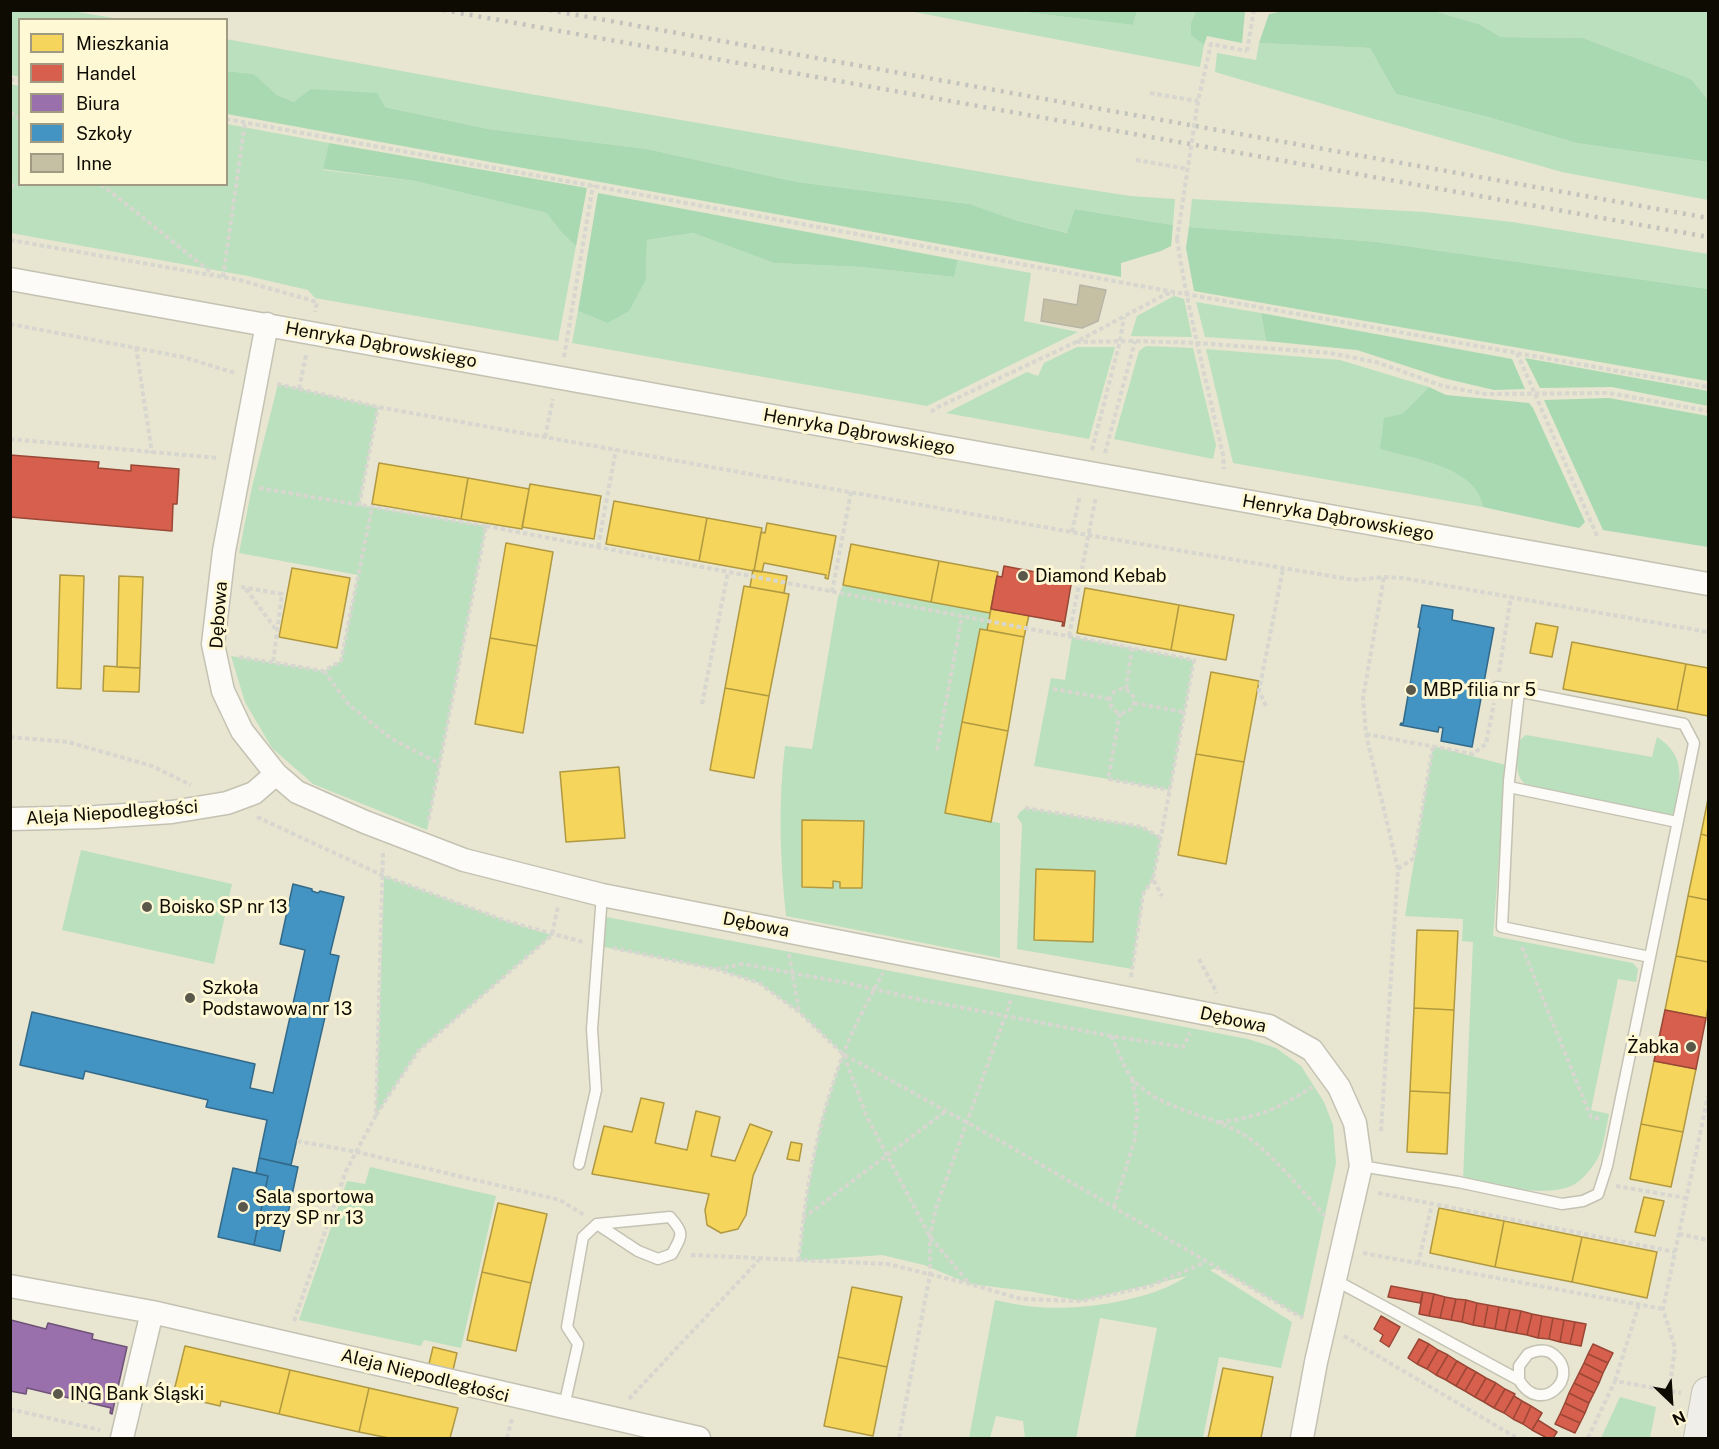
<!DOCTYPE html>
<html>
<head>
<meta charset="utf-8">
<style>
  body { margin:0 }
  #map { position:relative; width:1719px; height:1449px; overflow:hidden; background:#e8e5d1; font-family:"Public Sans",sans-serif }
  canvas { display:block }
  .frame { position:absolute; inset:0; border:12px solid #0e0c02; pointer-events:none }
  .legend { position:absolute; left:18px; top:18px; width:210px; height:168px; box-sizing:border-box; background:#fff8d5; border:2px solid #9f9a81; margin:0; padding:8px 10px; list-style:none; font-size:18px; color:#0e0c02 }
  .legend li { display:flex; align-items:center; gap:12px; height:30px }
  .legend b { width:30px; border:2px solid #9f9a81 }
  .north { position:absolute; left:1641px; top:1371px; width:60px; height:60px; -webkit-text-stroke:4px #fff8d5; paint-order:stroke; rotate:155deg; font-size:16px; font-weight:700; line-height:24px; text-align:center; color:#0e0c02 }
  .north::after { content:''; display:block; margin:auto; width:21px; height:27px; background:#0e0c02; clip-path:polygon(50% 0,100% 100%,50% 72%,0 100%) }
</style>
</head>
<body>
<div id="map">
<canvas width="1719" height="1449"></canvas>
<div class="frame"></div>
<ul class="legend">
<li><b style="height:16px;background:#f6d55c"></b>Mieszkania</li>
<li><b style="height:16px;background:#d6604d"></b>Handel</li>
<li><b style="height:16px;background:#9970ab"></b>Biura</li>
<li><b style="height:16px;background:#4393c3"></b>Szkoły</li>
<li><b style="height:16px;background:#c5c0a4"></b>Inne</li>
</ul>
<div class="north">N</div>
</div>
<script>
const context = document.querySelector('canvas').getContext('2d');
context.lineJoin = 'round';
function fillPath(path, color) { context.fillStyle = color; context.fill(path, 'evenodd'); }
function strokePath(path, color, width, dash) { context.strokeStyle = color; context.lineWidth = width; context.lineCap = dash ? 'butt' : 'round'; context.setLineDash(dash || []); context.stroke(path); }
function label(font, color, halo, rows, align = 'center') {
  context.font = font + ' "Public Sans",sans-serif'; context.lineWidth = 6; context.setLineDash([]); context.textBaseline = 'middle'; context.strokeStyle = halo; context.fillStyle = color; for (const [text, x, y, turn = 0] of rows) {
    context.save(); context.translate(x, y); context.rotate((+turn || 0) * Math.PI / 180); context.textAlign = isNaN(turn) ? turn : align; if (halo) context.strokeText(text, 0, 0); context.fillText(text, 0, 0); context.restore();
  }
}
fillPath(new Path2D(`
  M10 11H71L120 19 20 20 19 77 11 75Z
  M909 11H1016L1133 25 1137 11H1196L1191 23 1192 35 1204 45 1200 67Z
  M1434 11H1708V100L1691 79 1583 38 1501 37 1479 24Z
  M226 39 484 86 1040 182 1130 196 1175 199 1173 225 1076 209 1068 233 1015 220 970 204 797 182 647 149 488 129 385 107 294 102 277 95 254 74 227 71Z
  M1259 43 1370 48 1396 94 1488 117 1576 143 1708 162V200L1562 172 1371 118 1215 72 1217 53 1256 60Z
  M10 84 19 86 20 184H226L227 124 329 143 323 170 415 181 548 213 562 233 576 246 558 341 315 298 308 290 248 276 11 233Z
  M1192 199 1424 212 1512 222 1708 254V289L1378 242 1189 227Z
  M693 233 774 263 860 267 954 277 958 260 1031 273 1024 321 1078 332 927 406 572 343 578 311 607 323 646 279 647 240Z
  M1174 296 1184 299 1192 337 1131 336 1137 316Z
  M1196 302 1261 313 1266 341 1205 337Z
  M1146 346 1193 348 1216 445 1213 459 1114 439 1139 351Z
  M1077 347H1115L1089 439 946 413 1027 372 1038 376 1044 363Z
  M1206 349 1340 360 1429 387 1402 414 1380 449C1413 459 1477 467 1483 507L1233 463Z
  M278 384 378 407 359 505 486 526 427 830 313 784 272 748 245 702 231 656 324 671 341 661 358 575 239 553 252 487Z
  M843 585 990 613 987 630H980L945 812 1000 823V958L786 916C780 860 778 802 785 746L812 749 838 597Z
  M1072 637 1194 660 1170 790 1034 766 1051 678 1065 680Z
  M1526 735 1652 757 1657 737C1689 757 1679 784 1674 816L1525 784C1513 773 1518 756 1520 740Z
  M1433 746 1506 765 1493 936 1633 963 1638 969 1636 982 1618 979 1591 1110 1609 1114C1606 1128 1604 1146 1598 1158 1592 1168 1582 1181 1573 1185 1544 1199 1493 1184 1463 1179L1473 942 1462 941 1463 919 1405 916Z
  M1025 808 1142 827 1161 838 1153 879 1143 894 1132 969 1017 949 1022 824 1017 817 1020 812Z
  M81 850 232 884 214 964 62 930Z
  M384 876 506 921 552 935 418 1051 376 1115Z
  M601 916 1248 1039 1276 1048 1301 1066 1324 1102 1333 1125 1336 1163 1303 1318 1217 1268 1210 1270 1292 1322 1281 1368 1219 1357 1203 1438H1135L1157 1328 1100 1318 1076 1438H1025L1023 1421 996 1416 990 1438H969L995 1300C1009 1303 1023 1306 1037 1307 1079 1311 1151 1301 1187 1276L1081 1301 1028 1291 970 1284 924 1265 882 1255 799 1261 806 1201 821 1121 843 1054 799 1012 759 983 716 969 599 946Z
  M370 1167 496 1196 461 1348 424 1340 421 1346 299 1320 347 1181 365 1184Z
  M1620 1397 1656 1407 1650 1438H1601Z`), '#bbe0be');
fillPath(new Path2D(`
  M1016 11 1137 10V11L1133 25Z
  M1196 11H1245L1242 43 1207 36 1204 45 1191 35V23Z
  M1283 11H1434L1479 24 1501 37 1583 38 1691 79 1708 100V162L1576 143 1488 117 1396 94 1370 48 1259 43 1269 14Z
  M227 71 254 74 277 95 294 102 311 89 377 93 385 107 488 129 647 149 797 182 970 204 1015 220 1067 233 1075 209 1173 225 1171 246 1161 251 1121 263V277L227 114Z
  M329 143 587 188 576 246 562 233 547 213 415 181 323 169Z
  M598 193 958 260 954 277 860 267 774 263 693 233 647 240 646 279 629 311 607 323 578 311Z
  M1189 227 1378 242 1708 289V381L1194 291 1186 248Z
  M1261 313 1512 359 1525 389 1494 390 1443 378 1357 350 1266 341Z
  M1525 358 1708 391V406L1612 387 1540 388Z
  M1429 387 1446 395 1529 403 1533 408 1585 522 1579 528 1483 507C1477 467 1413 459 1380 449L1384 418 1402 414Z
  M1609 398 1708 416V547L1603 530 1544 400Z`), '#a8d9b1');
const homes = new Path2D(`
  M379 463 468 478 461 519 372 504Z
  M468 478 529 489 522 529 461 519Z
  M530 484 601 496 594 539 522 527Z
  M614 501 707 518 699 561 606 544Z
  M707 518 762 528 754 571 699 561Z
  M767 523 836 536 828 579 825 578 826 575 764 563 762 572 754 571 761 532 765 533Z
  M506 543 553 552 537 646 490 638Z
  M851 544 939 561 931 602 843 585Z
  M939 561 998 572 990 613 931 602Z
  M292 568 350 578 337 648 279 637Z
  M753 570 787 576 784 593 750 587Z
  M60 575 84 576 81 689 57 688Z
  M119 576 143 577 140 668 117 667Z
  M744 586 789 594 769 696 725 688Z
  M1085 588 1179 605 1171 650 1077 633Z
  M1179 605 1234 615 1226 660 1171 650Z
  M991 609 1029 615 1024 637 987 630Z
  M1536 623 1558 627 1552 657 1530 653Z
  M980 629 1024 637 1008 731 962 722Z
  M490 638 537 646 523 733 475 724Z
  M1572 642 1686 664 1677 710 1563 689Z
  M1686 664 1708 668V716L1677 710Z
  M104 666 140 668 139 692 103 691Z
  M1211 672 1259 681 1244 762 1196 754Z
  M725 688 769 696 754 778 710 770Z
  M962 722 1008 731 991 822 945 813Z
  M1196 754 1244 762 1226 864 1178 855Z
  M619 767 625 838 566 842 560 772Z
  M1708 799V836L1701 834Z
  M802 820 864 821 862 888H840V882L833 881V888L802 887Z
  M1701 834 1708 836V900L1688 896Z
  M1036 869 1095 871 1093 942 1034 940Z
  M1688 896 1708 900V962L1676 956Z
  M1417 930 1458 931 1454 1010 1414 1008Z
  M1676 956 1708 962V1007L1706 1018 1665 1010Z
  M1414 1008 1454 1010 1450 1093 1410 1091Z
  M1654 1061 1696 1069 1683 1132 1641 1124Z
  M1410 1091 1450 1093 1447 1154 1407 1152Z
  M641 1098 664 1103 655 1143 687 1150 696 1111 720 1117 711 1156 735 1161 750 1124 772 1132 753 1176 746 1215 738 1229 721 1233 707 1225 705 1210 709 1194 592 1174 604 1126 632 1132Z
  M1641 1124 1683 1132 1671 1187 1630 1179Z
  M791 1142 802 1144 799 1161 787 1159Z
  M1644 1197 1664 1201 1655 1236 1635 1232Z
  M498 1203 547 1214 531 1283 482 1272Z
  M1439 1208 1504 1221 1495 1267 1430 1253Z
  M1504 1221 1582 1237 1572 1282 1495 1267Z
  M1582 1237 1657 1252 1647 1298 1572 1282Z
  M482 1272 531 1283 516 1351 467 1340Z
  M852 1287 902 1297 887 1367 838 1357Z
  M185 1346 290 1370 279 1414 221 1401 220 1406 173 1395Z
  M433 1347 457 1353 453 1370 429 1364Z
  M838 1357 887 1367 873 1436 824 1426Z
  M1223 1368 1273 1377 1261 1438H1208Z
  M290 1370 369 1388 359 1432 279 1414Z
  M369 1388 458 1408 450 1438H389L359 1432Z`);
fillPath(homes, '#f6d55c');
strokePath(homes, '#b09941', 1.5);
const shops = new Path2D(`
  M10 455 99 462 98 468 131 471V465L179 469 177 504H173L172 531 10 517Z
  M1004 566 1072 579 1064 626H1062L1063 622 991 609 997 576 1002 577Z
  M1665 1010 1706 1018 1696 1069 1654 1061Z
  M1391 1286 1423 1292 1420 1303 1388 1297Z
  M1423 1292 1434 1294 1429 1316 1419 1314Z
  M1434 1294 1445 1297 1440 1318 1429 1316Z
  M1445 1297 1456 1299 1451 1320 1440 1318Z
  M1456 1299 1466 1300 1462 1322 1451 1320Z
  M1466 1300 1477 1303 1473 1325 1462 1322Z
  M1477 1303 1488 1305 1484 1327 1473 1325Z
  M1488 1305 1499 1307 1495 1329 1484 1327Z
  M1499 1307 1510 1309 1505 1331 1495 1329Z
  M1510 1309 1521 1311 1516 1333 1505 1331Z
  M1521 1311 1532 1314 1527 1335 1516 1333Z
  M1532 1314 1542 1316 1538 1338 1527 1335Z
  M1381 1316 1400 1327 1389 1347 1380 1341 1383 1335 1374 1329Z
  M1542 1316 1553 1318 1549 1339 1538 1338Z
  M1553 1318 1564 1320 1560 1342 1549 1339Z
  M1564 1320 1575 1322 1570 1344 1560 1342Z
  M1575 1322 1586 1324 1581 1346 1570 1344Z
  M1419 1339 1429 1344 1417 1364 1408 1358Z
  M1429 1344 1438 1350 1427 1369 1417 1364Z
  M1593 1344 1613 1353 1608 1363 1588 1354Z
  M1438 1350 1448 1355 1436 1375 1427 1369Z
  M1588 1354 1608 1363 1603 1373 1584 1363Z
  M1448 1355 1457 1361 1446 1380 1436 1375Z
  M1457 1361 1467 1367 1456 1386 1446 1380Z
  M1584 1363 1603 1373 1599 1383 1579 1373Z
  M1467 1367 1476 1372 1465 1391 1456 1386Z
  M1476 1372 1486 1378 1475 1397 1465 1391Z
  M1579 1373 1599 1383 1594 1393 1574 1383Z
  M1486 1378 1496 1383 1484 1402 1475 1397Z
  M1496 1383 1505 1389 1494 1408 1484 1402Z
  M1574 1383 1594 1393 1589 1403 1569 1393Z
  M1505 1389 1515 1394 1504 1413 1494 1408Z
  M1569 1393 1589 1403 1585 1413 1565 1403Z
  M1514 1396 1522 1401 1513 1419 1504 1413Z
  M1522 1401 1531 1406 1523 1424 1513 1419Z
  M1565 1403 1585 1413 1580 1423 1560 1414Z
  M1531 1406 1542 1413 1532 1430 1523 1424Z
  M1560 1414 1580 1423 1575 1433 1555 1424Z
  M1538 1420 1557 1432 1553 1438H1547L1532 1430Z`);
fillPath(shops, '#d6604d');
strokePath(shops, '#9a4736', 1.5);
const offices = new Path2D(`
  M11 1320 46 1329 48 1323 93 1334 92 1339 127 1347 112 1414 110 1413 111 1408 27 1388 26 1394 10 1391Z`);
fillPath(offices, '#9970ab');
strokePath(offices, '#6f5278', 1.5);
const schools = new Path2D(`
  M1422 605 1453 610 1452 620 1494 628 1472 747 1441 741 1443 728 1439 727 1438 732 1400 725 1401 723 1403 724 1420 628 1418 627Z
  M293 884 312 889V891L318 893 320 891 344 897 330 954 339 956 291 1165 259 1158 267 1120 206 1107 208 1100 85 1071 83 1079 20 1065 32 1012 255 1064 250 1088 273 1093 305 950 280 944Z
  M259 1158 298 1167 280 1251 254 1245 268 1176 256 1173Z
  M233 1168 268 1176 254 1245 218 1237Z`);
fillPath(schools, '#4393c3');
strokePath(schools, '#336a89', 1.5);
const building = new Path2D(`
  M1080 285 1106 290 1098 321 1082 328 1041 321 1044 299 1077 305Z`);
fillPath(building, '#c5c0a4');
strokePath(building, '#b7b5a6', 1.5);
const lane = new Path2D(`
  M1519 692 1509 781 1502 927 1650 957
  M1509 787 1677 822
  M579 1164 596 1090 592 1029 602 895
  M1361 1166 1458 1182 1562 1204 1583 1201 1598 1194 1607 1166 1694 743 1684 724 1497 687
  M1335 1280 1519 1380C1540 1417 1582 1377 1554 1355 1546 1348 1537 1350 1528 1354L1519 1366V1380
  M564 1406 578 1344 567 1327 583 1237 597 1224 670 1217C685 1234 682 1235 672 1254L658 1259 638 1251 597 1224`);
const street = new Path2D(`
  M10 279 1708 584
  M267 324 224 551 213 644 223 691 242 731 276 774 297 792 365 822 464 860 602 895 1269 1026 1312 1050 1339 1087 1355 1123 1361 1166 1316 1362 1302 1438
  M10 819 96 817 172 812 227 803 254 793 276 774
  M10 1286 152 1312 699 1438
  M122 1438 152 1312`);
const secondary = new Path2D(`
  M1700 1438 1708 1393`);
strokePath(lane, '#c4c2b2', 13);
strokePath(street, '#c4c2b2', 25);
strokePath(secondary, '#c4c2b2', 34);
strokePath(new Path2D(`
  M1247 51 1254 10
  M10 79 20 81
  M1150 93 1198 101
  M10 112 20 119
  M226 119 1185 294 1708 387
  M1136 160 1188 169
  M101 184 213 274
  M10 186 20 184
  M1177 239C1188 312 1207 383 1223 455L1224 469
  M10 240 240 280 317 302 315 312
  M223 277 245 123
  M10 324 183 357 235 373
  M1076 342 1135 341 1198 343 1330 353 1376 362 1443 386 1485 394 1609 393 1708 411
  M136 347 152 453
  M1517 353 1598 538
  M564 357 593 185
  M277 384 378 407 1088 535 1354 580 1384 577 1403 578 1708 632
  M299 389 306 355
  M931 412 936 408 1076 342 1166 294H1175
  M545 437 553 399
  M10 439 218 458
  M1092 450 1120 341 1124 317
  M1105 453 1135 341
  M259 488 486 526 428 823
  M359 505 378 407
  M486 526 1194 660 1153 879 1162 896
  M1072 532 1080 495
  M598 547 616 449
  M241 587 282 594 273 663
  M246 589 277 631
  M832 592 851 492
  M1069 636 1096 496
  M239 657 324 671 341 661 372 507
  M324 671 349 705 392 739 440 764
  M1499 672 1511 596
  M1110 701a12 12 0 1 1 24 0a12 12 0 1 1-24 0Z
  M1053 689 1110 699
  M1126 689 1132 648
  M1134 703 1184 712
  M702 704 728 572
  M1266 706 1259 691 1283 569
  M1120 713 1108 779 1170 790
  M1366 734 1473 754 1486 744 1494 703
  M10 737 68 742 152 766 191 785
  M937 750 962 616
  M1025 808 1142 827 1161 838
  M257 817 384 876 506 921 583 942
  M1398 869 1414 858 1433 746
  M1522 947 1591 1117 1601 1119
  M613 948 716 969 759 983 799 1012 843 1054 1004 1143 1303 1318
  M789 954 799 1011
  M1199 959 1217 993
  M717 969 743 964 847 983 922 1000 1111 1036 1183 1047 1190 1033
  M1131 977 1143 894 1153 879
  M1111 1036C1118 1049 1123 1067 1132 1078 1159 1112 1217 1114 1250 1139 1276 1158 1303 1192 1325 1216
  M844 1055 866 1115 930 1237 969 1283
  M376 1115 418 1051 552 935 558 906
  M1219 1122C1257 1118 1280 1108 1312 1087
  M1381 1131 1398 869 1366 734 1363 698 1384 577
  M297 1141 357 1152 560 1200 584 1215
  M1616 1186 1686 1198
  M1378 1193 1675 1252
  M1114 1207 1135 1139 1137 1109 1132 1078
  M803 1218 946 1111
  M1679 1234 1708 1240
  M1363 1253 1663 1309
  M691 1255 888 1264 970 1284 1021 1299 1081 1301 1150 1286 1206 1262
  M799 1261C805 1191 818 1121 843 1055 853 1027 869 1000 883 973
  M1418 1264 1432 1204
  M294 1321 346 1171 376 1115 383 853
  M1344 1336 1517 1438
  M1615 1381 1639 1304
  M1669 1391 1675 1348 1663 1309 1708 1096
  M629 1399 759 1260
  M10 1409 100 1430
  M507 1438 512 1419
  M899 1438 930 1274V1237L936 1208 1012 997
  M1588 1438 1615 1381 1681 1393`), '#d7d6cf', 4, [4.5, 3]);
strokePath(lane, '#fcfbf8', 10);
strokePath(street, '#fcfbf8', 22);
strokePath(secondary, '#f0eee9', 32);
strokePath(new Path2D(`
  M443 10 1708 237
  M549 10 1708 218`), '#c3c3bd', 4.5, [3, 6]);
strokePath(new Path2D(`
  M1177 239 1198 101 1211 44 1247 51`), '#d7d6cf', 4, [4.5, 3]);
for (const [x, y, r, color] of [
  [1023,576,6,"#5a584a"],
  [1411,690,6,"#5a584a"],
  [147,907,6,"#5a584a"],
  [190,998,6,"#5a584a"],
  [1691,1047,6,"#5a584a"],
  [243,1207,6,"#5a584a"],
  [58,1394,6,"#5a584a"]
]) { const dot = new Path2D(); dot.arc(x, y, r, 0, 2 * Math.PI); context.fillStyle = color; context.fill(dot); strokePath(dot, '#fff8d5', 2); }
label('18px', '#0e0c02', '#fff8d5', [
  ["Henryka Dąbrowskiego",381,345,10],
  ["Henryka Dąbrowskiego",859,432,10],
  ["Henryka Dąbrowskiego",1338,518,10],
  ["Dębowa",219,615,-86],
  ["Aleja Niepodległości",112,813,-4],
  ["Dębowa",756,925,11],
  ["Dębowa",1233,1020,12],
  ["Aleja Niepodległości",425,1376,14]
]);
label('18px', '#0e0c02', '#fff8d5', [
  ["Diamond Kebab",1035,576],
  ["MBP filia nr 5",1423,690],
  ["Boisko SP nr 13",159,907],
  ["Szkoła",202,988],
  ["Podstawowa nr 13",202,1009],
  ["Żabka",1679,1047,"right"],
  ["Sala sportowa",255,1197],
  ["przy SP nr 13",255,1218],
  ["ING Bank Śląski",70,1394]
], 'left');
</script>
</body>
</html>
